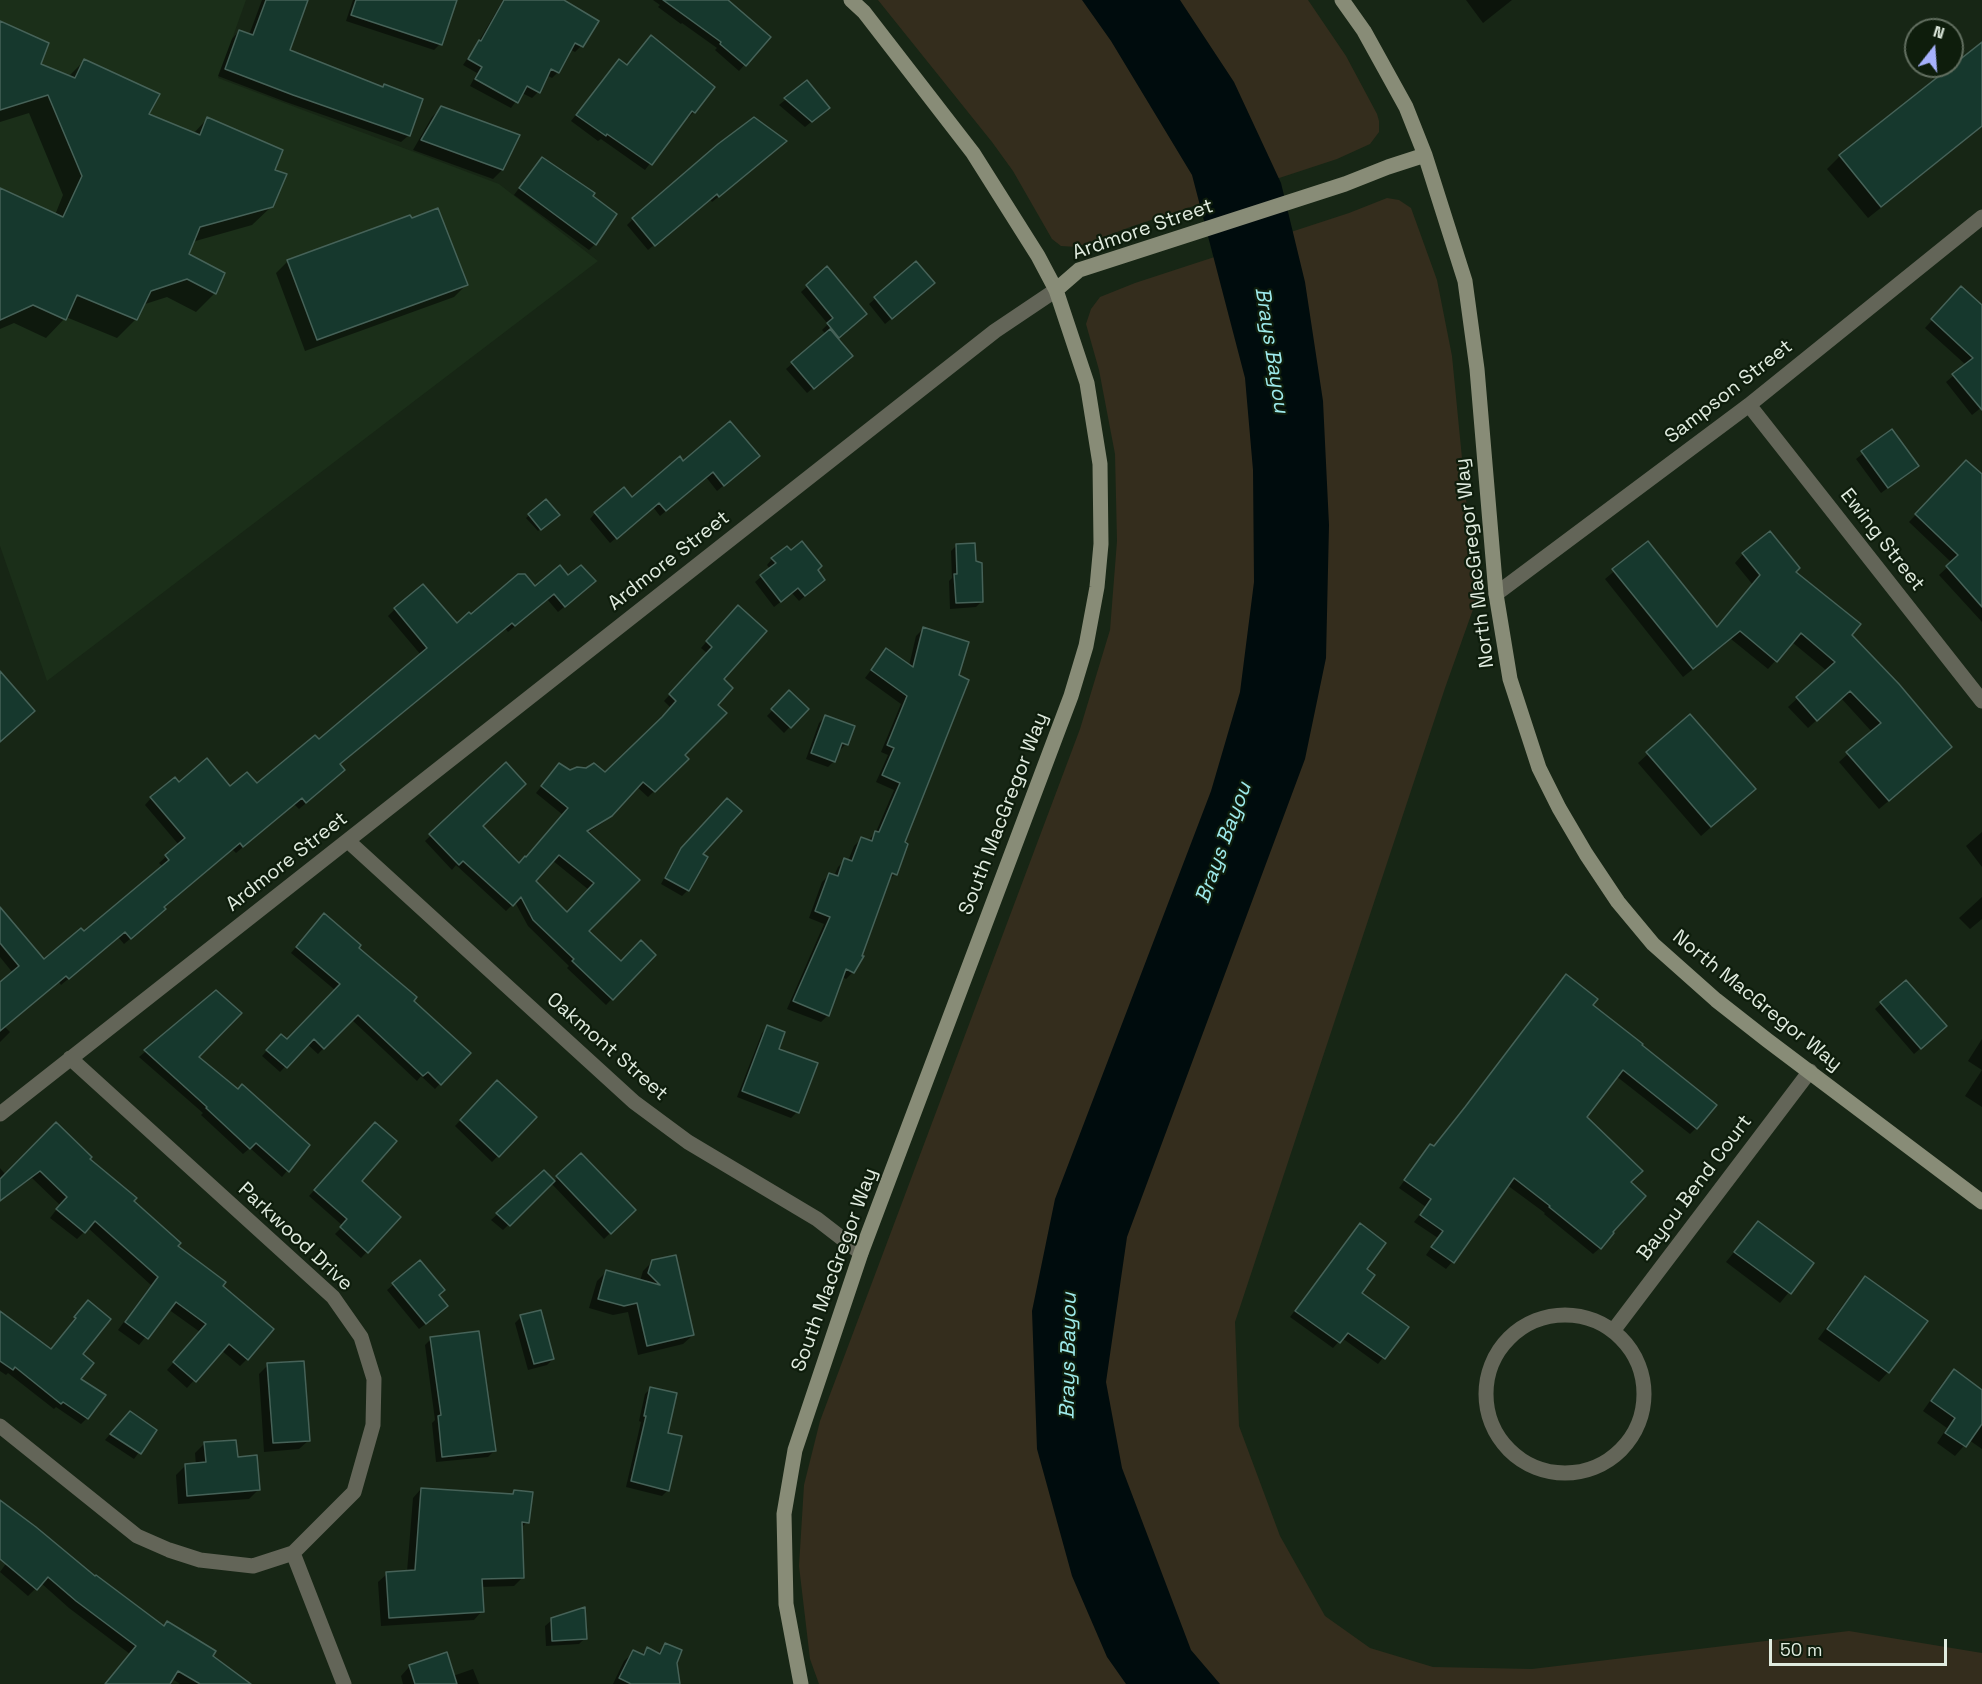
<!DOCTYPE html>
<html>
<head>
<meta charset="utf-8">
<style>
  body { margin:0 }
  #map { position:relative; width:1982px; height:1684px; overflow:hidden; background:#172615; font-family:"Space Grotesk",sans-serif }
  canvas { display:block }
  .north { position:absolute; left:1904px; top:18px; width:60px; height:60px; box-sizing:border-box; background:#0e1d0c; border:2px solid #626f60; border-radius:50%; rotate:17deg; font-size:16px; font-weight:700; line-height:24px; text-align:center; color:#e0ebdf }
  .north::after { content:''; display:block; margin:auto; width:21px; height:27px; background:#a6b1fc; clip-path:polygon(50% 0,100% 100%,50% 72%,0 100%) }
  .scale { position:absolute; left:1769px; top:1639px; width:178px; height:27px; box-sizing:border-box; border:3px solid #e0ebdf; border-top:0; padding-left:8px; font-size:18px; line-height:21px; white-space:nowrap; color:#e0ebdf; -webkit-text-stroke:4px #0e1d0c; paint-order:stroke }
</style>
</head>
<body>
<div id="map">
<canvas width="1982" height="1684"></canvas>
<div class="north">N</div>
<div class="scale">50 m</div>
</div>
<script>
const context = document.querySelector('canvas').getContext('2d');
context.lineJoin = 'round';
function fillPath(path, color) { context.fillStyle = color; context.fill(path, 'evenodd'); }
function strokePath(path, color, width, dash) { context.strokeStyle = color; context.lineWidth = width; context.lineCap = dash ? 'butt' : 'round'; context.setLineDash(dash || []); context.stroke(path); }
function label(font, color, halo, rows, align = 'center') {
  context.font = font + ' "Space Grotesk",sans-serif'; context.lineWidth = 4.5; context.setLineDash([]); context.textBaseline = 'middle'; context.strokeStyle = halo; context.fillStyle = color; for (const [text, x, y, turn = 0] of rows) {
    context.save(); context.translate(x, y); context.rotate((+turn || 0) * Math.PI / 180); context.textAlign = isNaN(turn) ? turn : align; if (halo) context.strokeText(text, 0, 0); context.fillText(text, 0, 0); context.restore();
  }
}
fillPath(new Path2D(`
  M0 0H246L218 78 499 184 598 261 47 681 0 546Z`), '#1b2f19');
fillPath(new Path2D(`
  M878 0H1308L1346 56 1377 114 1379 121V132L1370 144 1337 159 1133 226 1077 247 1061 246 1052 239 1013 171 992 142Z
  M1387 198 1399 200 1411 208 1437 280 1452 356 1476 601 1445 688 1235 1322 1239 1426 1280 1536 1325 1616 1370 1648 1433 1667 1532 1669 1849 1631 1982 1653V1684H819L810 1659 799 1566 804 1485 820 1421 1080 729 1110 630 1117 541 1115 454 1099 370 1086 324 1091 309 1100 297 1135 283 1349 213Z`), '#342d1d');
fillPath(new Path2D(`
  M1082 0H1180L1234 82 1281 183 1305 282 1323 401 1329 525 1326 658 1305 759 1127 1237 1106 1382 1122 1468 1191 1650 1220 1684H1126L1107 1657 1072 1576 1037 1449 1032 1311 1055 1199 1211 791 1240 692 1254 582 1253 470 1245 378 1192 175 1111 41Z`), '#000c0d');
fillPath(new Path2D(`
  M262 0H306L288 50 409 135 401 142 286 102 218 76 232 39 239 31 249 35Z
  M353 0H456L440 44 434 50 346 21Z
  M503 0H550L597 21 581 46 575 52 570 49 558 72 552 78 546 75 538 92 532 98 522 93 511 108 470 86 477 73 463 65 478 43Z
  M653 0H726L769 37 739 71 715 50 717 48 682 23 681 24 658 7 660 5Z
  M1466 0H1512L1483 23Z
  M0 23 39 65 68 77 84 61 147 115 193 134 207 119 273 171 272 206 252 225 192 242 187 255 215 293 196 312 167 297 142 305 136 319 117 338 66 317 46 338 14 323 0 329V190L55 215 63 195 29 113 0 122Z
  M1982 43V127L1868 218 1827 169 1840 156Z
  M619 61 694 112 688 118 686 116 645 170 601 139 598 141 571 121Z
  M807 82 822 113 805 127 779 105Z
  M442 107 502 170 493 179 413 150 432 117Z
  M779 147 712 202 710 199 648 250 627 225 633 219Z
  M536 165 595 244 589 250 514 195Z
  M288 261 466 285 454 297 305 351 276 273Z
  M916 263 927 289 885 324 869 304Z
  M827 268 859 319 836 339 845 362 807 393 786 369 826 334 822 330 828 324 801 292Z
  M1954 296 1982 307V407L1972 415 1946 382 1966 365 1925 328Z
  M1892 431 1917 466 1881 493 1856 459Z
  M752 462 717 491 706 477 660 516 653 507 610 543 590 519 595 513 632 499 683 463Z
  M1966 462 1982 476V622L1939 575 1952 563 1909 522Z
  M546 501 558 514 538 531 526 518Z
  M1648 543 1716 629 1753 585 1735 563 1743 554 1794 572 1850 635 1942 756 1879 809 1839 762 1872 732 1841 698 1808 728 1788 707 1827 671 1792 642 1768 669 1731 639 1683 677 1605 579Z
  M957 545 982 601 976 607 950 609 949 581 952 578 951 551Z
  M772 559 816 570 817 586 799 601 792 593 774 607 755 582 770 569 767 565Z
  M568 577 587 588 558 612 547 599 508 632 505 628 339 765 337 777 299 809 294 804 236 853 232 849 162 908 157 916 124 944 118 937 61 985 59 982 5 1027 10 1032 0 1042V984L13 973 0 957V924L44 961 84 933 163 867 159 863 179 845 145 805 151 798 179 784 230 788 257 786 319 741 421 655 388 616 395 609 456 625 471 616 535 588Z
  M732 613 716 705 683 755 687 759 648 797 637 787 604 822 587 833 638 880 587 931 621 963 654 955 606 1005 567 968 569 966 528 926 515 902 506 911 456 865 452 870 425 841 506 764 481 826 518 865 563 815 536 793 554 771 605 774 671 708 664 701 708 654 701 648ZM552 860 589 890 567 914 534 881Z
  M923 629 903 843 895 874 888 881 853 972 846 979 842 977 828 1015 821 1022 787 1009 824 924 809 918 822 882 829 875 834 876 838 867 845 860 848 861 854 846 861 839 868 841 876 832 894 790 876 782 888 755 881 752 901 704 865 678 886 650 909 666 916 636Z
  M790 692 807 709 784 733 767 716Z
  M1690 716 1744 798 1701 836 1638 763Z
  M825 717 846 744 840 750 838 749 834 761 828 767 806 759 819 723Z
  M721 806 688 890 682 896 661 884 676 856Z
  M1982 832V867L1966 846Z
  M1982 897V919L1970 929 1959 918Z
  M318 921 357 948 469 1053 435 1089 421 1076 417 1081 351 1019 318 1054 307 1044 280 1072 262 1056 281 1036 287 1041 335 990 291 953Z
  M1566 976 1696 1128 1690 1134 1616 1076 1585 1117 1629 1182 1610 1232 1600 1248 1593 1254 1544 1214 1545 1213 1507 1185 1452 1262 1446 1269 1426 1255 1438 1238 1414 1222 1426 1207 1399 1188 1424 1153 1433 1148Z
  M1906 982 1939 1032 1914 1054 1875 1009Z
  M216 992 197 1057 308 1145 282 1177 250 1148 243 1154 201 1115 203 1113 139 1057Z
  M768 1027 777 1050 797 1112 791 1118 737 1097 762 1033Z
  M1982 1039V1070L1968 1061Z
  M1982 1070V1107L1965 1096Z
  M497 1082 535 1117 492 1162 455 1126Z
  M369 1130 360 1181 399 1217 361 1258 335 1234 343 1226 309 1196Z
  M581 1155 634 1210 604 1239 551 1183 503 1230 491 1220 544 1172 553 1182Z
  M88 1159 176 1246 221 1286 247 1359 240 1366 221 1350 187 1388 167 1370 200 1332 168 1309 139 1345 118 1330 151 1285 88 1228 77 1239 50 1218 60 1205 32 1178 0 1201V1168L6 1175Z
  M1758 1223 1812 1264 1780 1303 1726 1262Z
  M1360 1225 1365 1269 1360 1293 1407 1327 1378 1364 1342 1338 1333 1348 1290 1317Z
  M653 1261 693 1335 683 1344 638 1355 628 1312 613 1315 589 1308 597 1281 607 1271 640 1281 643 1271Z
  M420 1262 437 1295 441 1312 419 1329 387 1290Z
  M1865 1278 1888 1372 1879 1382 1818 1339 1856 1287Z
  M82 1308 79 1379 87 1418 81 1424 56 1407 54 1409 8 1373 6 1375 0 1371V1313L51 1350Z
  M521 1317 553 1359 547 1365 528 1370 515 1323Z
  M431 1339 494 1451 488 1457 436 1462 432 1423 435 1420 425 1345Z
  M268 1365 309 1440 299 1449 264 1452 259 1374Z
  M1954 1371 1982 1391V1449L1969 1440 1955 1456 1937 1443 1947 1428 1923 1411 1944 1381Z
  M651 1388 666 1434 668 1490 662 1496 626 1487 641 1422 639 1421 645 1394Z
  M124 1419 155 1430 134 1459 105 1440Z
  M205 1443 236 1458 258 1490 249 1499 178 1504 176 1475 186 1465H196L195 1453Z
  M421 1489 510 1496 514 1492 527 1522 520 1529 523 1577 514 1586 481 1587 482 1611 474 1620 381 1626 378 1582 387 1574 407 1572 413 1498Z
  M0 1502 94 1578 163 1627 211 1656 248 1684H180L171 1678 168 1684H106L130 1654 69 1608 41 1583 28 1596 0 1572 10 1558 0 1550Z
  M552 1620 585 1638 579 1644 546 1646 545 1626Z
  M666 1645 676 1663 675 1684H613L624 1661 634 1652 641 1655 647 1649 657 1654Z
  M410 1666 453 1676 473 1669 479 1684H403L401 1676Z`), '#0007');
const building = new Path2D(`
  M266 0H308L290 50 383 87 384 84 423 99 410 136 293 95 225 69 239 30 253 35Z
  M356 0H457L442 45 351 15Z
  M504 0H564L599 21 583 47 575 43 559 73 551 69 540 93 527 86 518 103 475 79 482 67 468 59 479 40 481 41Z
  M663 0H728L771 37 746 66 720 44 721 42Z
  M0 21 49 43 41 64 75 78 84 59 160 94 149 114 200 135 207 117 283 150 275 170 287 174 273 207 200 227 189 254 225 273 216 294 187 279 151 291 137 320 77 295 66 320 33 305 0 320V188L63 217 82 176 48 95 0 110Z
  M651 35 715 87 695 113 692 111 652 165 607 134 606 136 576 115 619 59 627 65Z
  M1982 42V126L1881 207 1839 155Z
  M807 80 830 108 812 122 784 98Z
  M441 106 520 135 503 170 421 140Z
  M754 117 787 141 719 197 717 194 655 246 632 218 718 144Z
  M542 157 595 193 593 196 617 214 596 245 519 188Z
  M438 208 468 285 317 340 287 260 410 215 412 218Z
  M916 261 935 283 892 319 874 297Z
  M827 266 867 314 839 338 827 323 833 318 806 285Z
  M1961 286 1982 305V410L1952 374 1973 358 1931 319Z
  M830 329 853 356 814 389 791 362Z
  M730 421 760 456 724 486 713 472 666 511 659 503 617 539 594 512 624 487 632 497 680 456 683 461Z
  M1892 429 1919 466 1888 488 1861 451Z
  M1966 460 1982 474V607L1946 566 1958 555 1915 514Z
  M546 499 560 515 541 530 528 514Z
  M1770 531 1800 568 1796 572 1861 624 1852 635 1899 684 1952 747 1889 801 1846 752 1881 723 1850 691 1817 721 1796 697 1835 662 1801 633 1777 662 1740 631 1693 669 1612 569 1648 541 1717 627 1760 575 1742 553Z
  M802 541 822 566 818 570 825 580 805 596 798 588 781 602 760 575 776 563 771 558 787 546 791 550Z
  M975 543 976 561 982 563 983 602 956 603 954 574H957L956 544Z
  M560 565 568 575 581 565 596 581 565 607 554 594 515 626 512 623 340 764 345 770 306 803 302 798 243 847 240 843 164 907 166 909 131 939 125 932 69 979 66 976 0 1031V982L19 966 0 943V907L44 959 81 928 84 931 169 860 165 855 185 838 150 797 175 777 179 782 207 758 230 786 247 772 257 783 315 735 319 739 427 648 394 608 423 584 457 623 469 612 471 614 518 574H525L535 586Z
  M738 605 767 631 724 679 733 688 718 705 727 713 685 755 689 759 655 792 643 782 612 816 587 831 640 880 589 931 621 961 641 940 656 955 613 1000 572 961 574 959 533 920 521 897 513 906 463 861 459 865 429 834 506 762 526 784 483 826 519 863 525 856 526 857 568 808 541 786 559 763 570 770 577 767 586 768 594 763 605 772 662 717 676 701 669 694 712 647 706 641ZM559 855 594 883 567 912 536 881Z
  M923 627 969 642 959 675 969 680 905 842 908 844 897 875 892 873 862 956H864L854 973 846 969 829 1016 793 1001 830 917 815 911 829 873 838 876 844 858 852 861 861 837 872 841 875 831 879 832 900 783 882 775 894 748 887 745 907 696 871 670 886 648 913 667Z
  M0 671 35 711 0 742Z
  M789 690 809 709 791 728 771 709Z
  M1690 714 1756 789 1711 827 1646 752Z
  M825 715 855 726 848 745 842 743 835 762 811 753Z
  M727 798 742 811 703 854 708 857 689 891 665 878 681 848Z
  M324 913 361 945 359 948 417 997 414 1001 471 1053 441 1085 428 1072 423 1076 358 1015 324 1049 314 1039 287 1068 266 1050 281 1034 287 1039 340 984 296 947Z
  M1566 974 1598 999 1593 1005 1643 1044 1642 1045 1717 1105 1697 1129 1623 1070 1587 1117 1643 1171 1631 1182 1646 1196 1613 1232 1614 1233 1601 1249 1549 1207 1550 1206 1514 1178 1454 1263 1431 1247 1443 1231 1420 1215 1431 1199 1404 1180 1430 1144 1434 1146 1465 1107Z
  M1906 980 1947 1026 1921 1049 1880 1002Z
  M216 990 242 1013 199 1057 238 1089 242 1084 310 1145 289 1172 256 1143 250 1149 206 1108 207 1107 144 1050Z
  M767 1025 785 1032 779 1049 818 1063 799 1113 742 1091Z
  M497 1080 537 1117 499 1157 460 1120Z
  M56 1122 92 1157 90 1159 137 1198 134 1201 181 1243 178 1246 226 1282 223 1286 274 1329 248 1360 229 1344 196 1382 173 1362 206 1324 176 1302 148 1339 125 1322 158 1277 95 1221 85 1233 56 1209 67 1197 40 1171 0 1201V1179Z
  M375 1122 397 1141 362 1181 401 1217 368 1253 340 1227 347 1219 314 1190Z
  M581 1153 636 1210 611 1234 556 1176Z
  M544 1170 555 1181 510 1226 496 1213Z
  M1758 1221 1814 1263 1791 1294 1734 1252Z
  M1360 1223 1386 1243 1367 1269 1375 1275 1362 1293 1409 1327 1385 1359 1348 1333 1340 1343 1295 1311Z
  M676 1255 694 1335 647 1346 637 1303 624 1306 598 1299 606 1270 660 1285 648 1273 652 1260Z
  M420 1260 445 1290 439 1295 448 1306 426 1324 392 1283Z
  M1865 1276 1928 1321 1889 1373 1827 1329Z
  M88 1300 111 1319 83 1354 94 1363 81 1379 106 1395 88 1419 63 1402 61 1404 15 1367 13 1370 0 1361V1311L51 1349 76 1318 74 1317Z
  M541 1310 554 1359 534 1364 520 1315Z
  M479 1331 496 1451 442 1457 438 1416 441 1415 430 1337Z
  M304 1361 310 1441 273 1443 267 1363Z
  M1954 1369 1982 1390V1424L1966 1447 1945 1433 1955 1418 1931 1401Z
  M650 1387 677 1393 668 1433 682 1436 669 1491 631 1481 646 1416H644Z
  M130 1411 157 1430 141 1454 110 1434Z
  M236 1440 238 1457 257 1455 260 1490 187 1496 185 1464 206 1462 204 1442Z
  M421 1488 513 1494 514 1490 533 1492 529 1523 522 1522 524 1578 482 1579 484 1612 389 1618 386 1572 415 1570Z
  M0 1500 36 1527 95 1576 96 1575 164 1626 167 1621 216 1651 213 1656 251 1684H200L178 1671 170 1684H105L136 1646 76 1601 48 1577 37 1590 0 1559Z
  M585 1607 587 1639 552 1641 551 1618Z
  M665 1643 682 1650 677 1663 680 1684H631L619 1678 633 1650 644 1655 647 1647 660 1654Z
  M447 1652 457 1684H415L409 1665Z`);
fillPath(building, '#16382d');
strokePath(building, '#466258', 1.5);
strokePath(new Path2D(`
  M1749 405 1982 701
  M1496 594 1749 405 1982 217
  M348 841 634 1102 688 1142 817 1219 861 1253
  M70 1058 333 1297 361 1337 374 1379 373 1425 354 1492 293 1553 344 1684
  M0 1114 995 331 1056 290
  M1486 1394a79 79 0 1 1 158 0a79 79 0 1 1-158 0Z
  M1613 1331 1810 1071
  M0 1426 137 1536 169 1550 200 1560 253 1566 293 1553`), '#636558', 15);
strokePath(new Path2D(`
  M1342 0 1364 31 1406 107 1425 155 1465 281 1477 369 1496 594 1510 679 1539 768 1559 808 1586 854 1618 902 1653 944 1716 1000 1767 1040 1982 1202
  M1056 290 1079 270 1345 184 1388 167 1425 155
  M801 1684 786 1604 784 1514 795 1450 861 1253 1071 696 1086 646 1097 587 1101 544 1100 464 1087 383 1056 290 1038 256 973 153 864 12 851 0`), '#888c77', 15);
label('20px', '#e0ebdf', '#0e1d0c', [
  ["Ardmore Street",1143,230,-19],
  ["Sampson Street",1729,392,-38],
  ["Ewing Street",1882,540,52],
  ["Ardmore Street",669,561,-38],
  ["North MacGregor Way",1475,563,-97],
  ["South MacGregor Way",1004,814,-69],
  ["Ardmore Street",287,862,-38],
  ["North MacGregor Way",1757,1001,39],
  ["Oakmont Street",607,1047,41],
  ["Bayou Bend Court",1695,1188,-53],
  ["Parkwood Drive",295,1237,43],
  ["South MacGregor Way",835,1270,-70]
]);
label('italic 21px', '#9eeaeb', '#0e1d0c', [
  ["Brays Bayou",1271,350,81],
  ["Brays Bayou",1224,843,-70],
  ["Brays Bayou",1069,1356,-89]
]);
</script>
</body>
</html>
